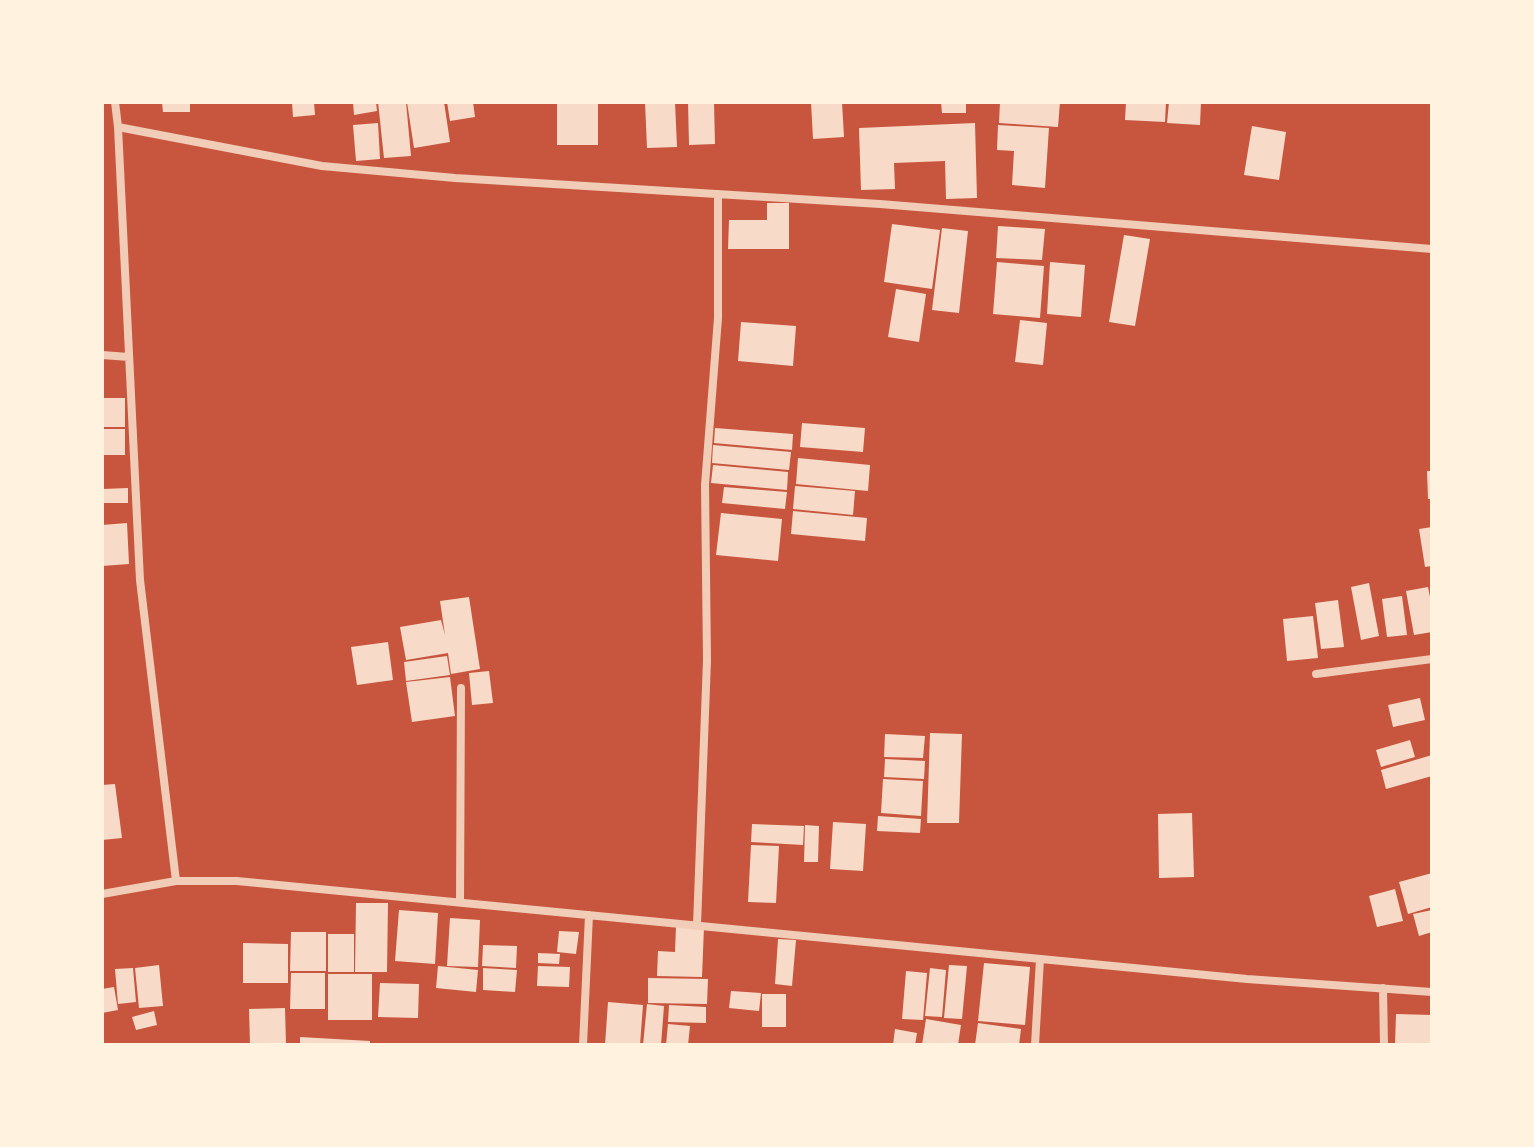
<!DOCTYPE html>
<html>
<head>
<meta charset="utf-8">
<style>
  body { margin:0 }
  #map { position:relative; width:1534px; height:1147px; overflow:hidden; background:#c8553d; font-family:"Public Sans",sans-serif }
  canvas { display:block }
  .frame { position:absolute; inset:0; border:104px solid #fff3e0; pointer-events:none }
</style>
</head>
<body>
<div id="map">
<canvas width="1534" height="1147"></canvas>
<div class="frame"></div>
</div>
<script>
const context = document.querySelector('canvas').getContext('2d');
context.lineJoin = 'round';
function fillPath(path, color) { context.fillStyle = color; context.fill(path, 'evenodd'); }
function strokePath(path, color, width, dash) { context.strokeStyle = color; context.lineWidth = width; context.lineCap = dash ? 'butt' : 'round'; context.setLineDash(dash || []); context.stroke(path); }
fillPath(new Path2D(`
  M162 102H190V112H163Z
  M292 102H314L315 115 293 117Z
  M353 102H376L377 111 354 115Z
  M378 102H406L411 156 384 158Z
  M407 102H444L450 142 414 148Z
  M447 102H473L475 117 450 121Z
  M557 102H598V145H557Z
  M645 102H675L677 147 647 148Z
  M688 102H714L715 144 689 145Z
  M811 102H842L844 137 813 139Z
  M941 102H966V113H942Z
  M1000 102H1060L1058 127 999 123Z
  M1126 102H1166L1165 122 1125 120Z
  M1169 102H1201L1200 125 1167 123Z
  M378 123 380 159 356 161 353 125Z
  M975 123 977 198 946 199 945 161 894 163 895 189 861 190 859 128Z
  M998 125 1049 128 1045 188 1012 185 1014 151 997 150Z
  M1252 126 1286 132 1279 180 1244 175Z
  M767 203H789V249H728L729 220H767Z
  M892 224 940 230 932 289 884 282Z
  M998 226 1045 229 1042 260 996 258Z
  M942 228 968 231 959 313 932 310Z
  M1124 235 1150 239 1135 326 1109 322Z
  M997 262 1044 266 1040 318 993 314Z
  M1050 262 1085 265 1081 317 1047 314Z
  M896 289 926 294 919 342 888 337Z
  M1020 320 1047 323 1043 365 1015 362Z
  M741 322 796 326 793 366 738 361Z
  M102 398H125V427H102Z
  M802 423 865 428 863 452 800 447Z
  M715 428 793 434 792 450 714 443Z
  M102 429H125V455H102Z
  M713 445 791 452 789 470 712 463Z
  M798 458 870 465 868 491 796 484Z
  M713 465 788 472 787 490 711 483Z
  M1427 471H1432V499H1428Z
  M795 486 855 491 853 515 793 509Z
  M724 487 787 492 785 509 722 503Z
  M128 488V503H102V489Z
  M793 511 867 518 865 541 791 534Z
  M721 513 782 519 778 561 716 555Z
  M127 523 129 564 102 566V525Z
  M1432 527V566L1425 567 1419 529Z
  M1369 583 1379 636 1361 640 1351 587Z
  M1428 587 1432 607V632L1414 635 1406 591Z
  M1402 596 1407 635 1387 637 1382 599Z
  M469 597 480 669 451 674 448 653 406 660 400 627 441 620 445 635 440 601Z
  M1338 600 1344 647 1321 649 1315 603Z
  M1313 616 1318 658 1287 661 1283 619Z
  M388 642 393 680 357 685 351 647Z
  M447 656 450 675 406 681 404 662Z
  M489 671 493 703 472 705 469 673Z
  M450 677 455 716 412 722 406 682Z
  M1420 698 1425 720 1393 727 1388 705Z
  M930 733 962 734 959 823H927Z
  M885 734 925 736 923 758 884 757Z
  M1410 740 1415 757 1381 767 1376 750Z
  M1432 755V776L1386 789 1381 770Z
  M885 759 925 761 924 779 884 777Z
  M883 779 923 781 921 816 881 813Z
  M115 784 122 838 102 840V785Z
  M1192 813 1194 877 1159 878 1158 814Z
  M878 816 921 819 920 833 877 831Z
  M833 822 866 824 863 871 830 869Z
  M752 824 804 826 803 845 751 842Z
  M805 825 819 826 818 862H804Z
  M751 845 779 846 776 903 748 902Z
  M1432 873V907L1408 914 1399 882Z
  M1395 889 1403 921 1377 927 1369 896Z
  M356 903H388L387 972H355Z
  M399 910 438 913 435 964 395 961Z
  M1432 910V932L1419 936 1413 914Z
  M450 918 480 920 478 967 447 966Z
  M676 926 704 927 702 977 657 976 658 951 675 952Z
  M559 931 579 932 576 954 557 952Z
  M291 932H326V971H290Z
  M328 934H354V972H328Z
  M778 939 796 940 792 986 775 984Z
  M243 943 288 944V983H243Z
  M483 945 517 946 516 968 482 966Z
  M538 953 560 954 559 964 538 963Z
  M984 963 1030 967 1025 1025 978 1021Z
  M159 965 163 1006 139 1008 135 968Z
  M949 965 967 966 962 1019 944 1018Z
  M438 966 478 970 476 992 436 988Z
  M538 966 570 967 569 987 537 986Z
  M133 968 136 1002 118 1004 115 969Z
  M483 968 517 970 515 992 483 990Z
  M930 968 946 970 942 1017 925 1016Z
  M906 971 927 973 923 1020 902 1019Z
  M291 973H325V1009H290Z
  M328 974H372V1020H328Z
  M648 978 708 979 707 1004 648 1003Z
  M380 983 419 984 418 1018 378 1017Z
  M114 987 118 1010 102 1013V989Z
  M731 991 761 993 759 1011 729 1008Z
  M762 994H786V1027H762Z
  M608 1002 643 1005 640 1045H605Z
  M647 1004 664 1006 661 1045H643Z
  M669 1005 706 1007V1023L668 1022Z
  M285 1008 286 1045H250L249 1009Z
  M154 1011 157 1025 136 1030 132 1017Z
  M1396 1014 1432 1015 1430 1045H1395Z
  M926 1019 961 1025 958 1045H922Z
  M978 1023 1021 1029 1019 1045H975Z
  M668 1024 690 1026 688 1045H666Z
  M895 1029 917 1033 915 1045H893Z
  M300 1037 370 1041V1045H300Z`), '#f7dbc8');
strokePath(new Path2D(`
  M115 102 118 127 140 580 176 881
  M118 127 322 166 455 178 880 204 1432 249
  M102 355 129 357
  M1316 674 1432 659
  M102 894 176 881H237L1247 979 1432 992
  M460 902 461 688
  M697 925 707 660 705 485 718 318V194
  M1383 988 1384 1045
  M583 1045 589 915
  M1035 1045 1040 959`), '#f1ccb7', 8);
</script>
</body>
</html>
